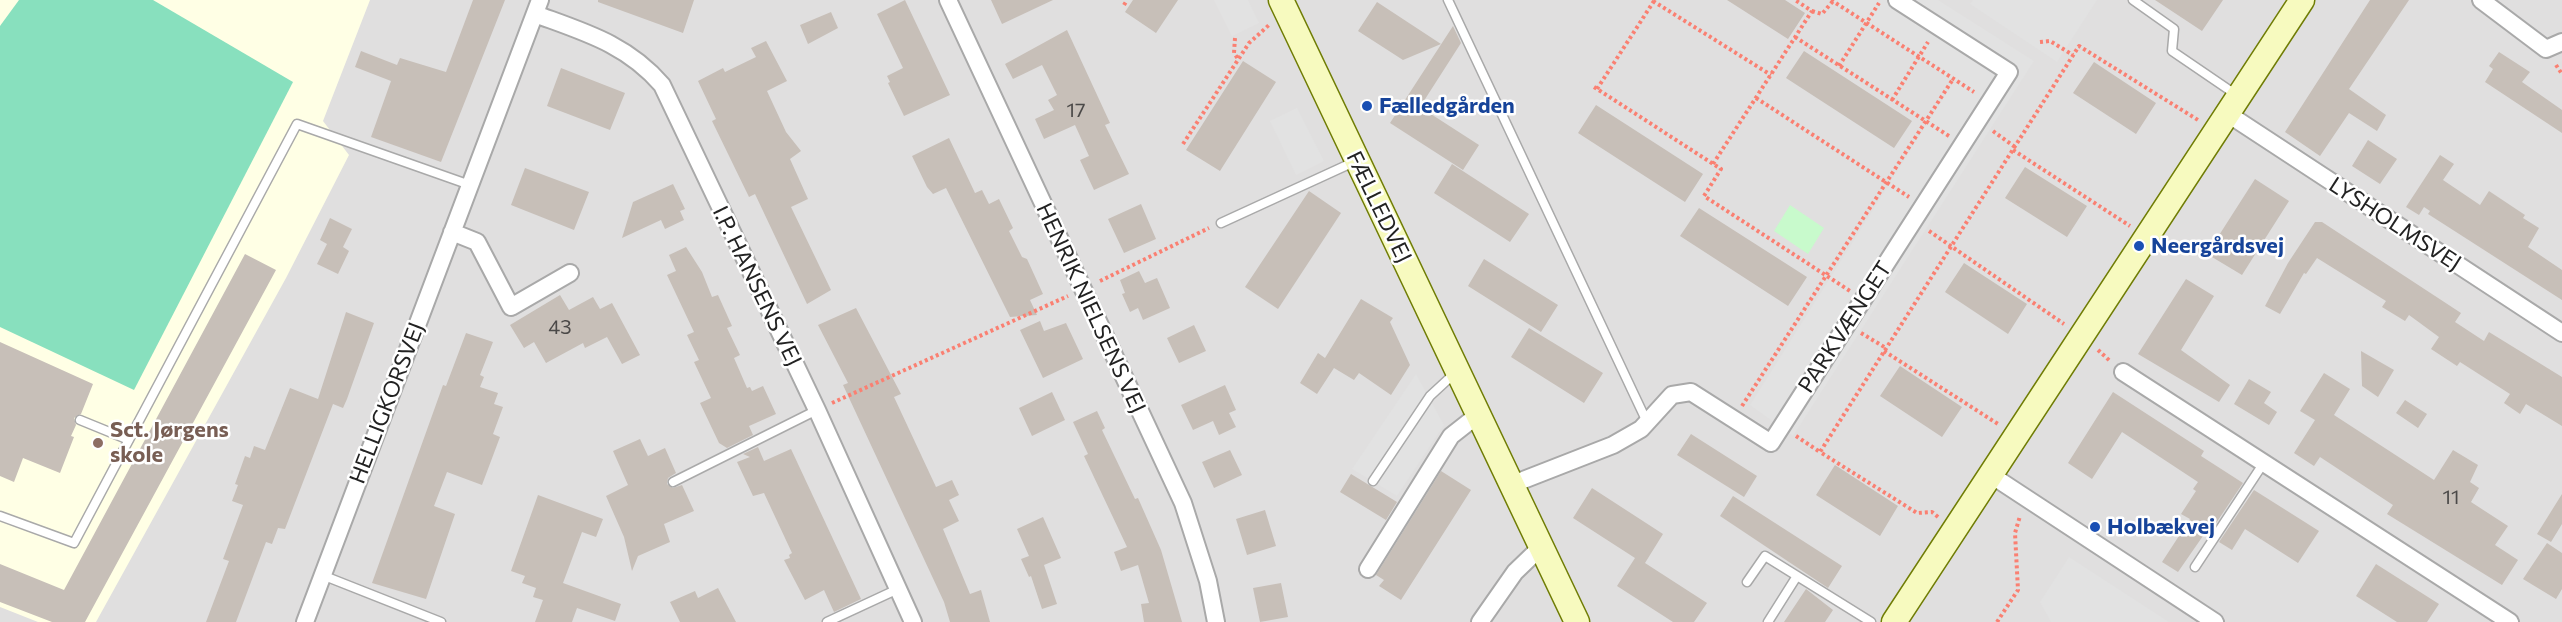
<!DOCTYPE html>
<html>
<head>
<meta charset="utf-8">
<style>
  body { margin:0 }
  canvas { display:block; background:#f2efe9 }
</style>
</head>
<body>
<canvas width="2562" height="622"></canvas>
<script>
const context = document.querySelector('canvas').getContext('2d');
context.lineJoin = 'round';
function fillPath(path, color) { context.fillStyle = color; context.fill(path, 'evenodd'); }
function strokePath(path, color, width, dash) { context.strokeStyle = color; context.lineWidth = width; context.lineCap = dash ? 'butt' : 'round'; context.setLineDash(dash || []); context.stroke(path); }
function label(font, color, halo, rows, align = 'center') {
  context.font = font + ' Commissioner,sans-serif'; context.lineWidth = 5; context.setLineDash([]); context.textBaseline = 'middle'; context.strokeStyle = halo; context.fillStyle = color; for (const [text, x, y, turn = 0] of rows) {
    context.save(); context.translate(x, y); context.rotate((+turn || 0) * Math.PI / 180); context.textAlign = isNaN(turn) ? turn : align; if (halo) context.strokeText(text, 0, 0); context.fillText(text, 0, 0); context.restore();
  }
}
fillPath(new Path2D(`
  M0 0H2562V622H0Z`), '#e0dfdf');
fillPath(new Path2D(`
  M0 0H370L323 121 349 155 286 278 96 622H38L0 607Z`), '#ffffe5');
fillPath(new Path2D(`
  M1790 205 1824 228 1808 254 1774 231Z`), '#c8facc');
fillPath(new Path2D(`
  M19 0H153L293 82 134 390 0 327V26Z`), '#88e0be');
fillPath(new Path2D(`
  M1214 0H1248L1259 23 1232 36Z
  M1832 0H1938L2034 61 1793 436 1750 405 1954 81Z
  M1973 0H2097L2057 62 1970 4Z
  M1297 108 1324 161 1296 175 1270 121Z
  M1416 374 1444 425 1397 496 1352 469Z
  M2069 557 2169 622H2051L2040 602Z`), '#e2e2e2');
fillPath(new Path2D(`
  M473 0H505L441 162 371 137 391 81 355 67 361 51 397 65 400 58 446 72Z
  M598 0H694L683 33 598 2Z
  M905 0 950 95 904 116 888 83 890 82 887 76 903 68 877 14Z
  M991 0H1053L1002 24Z
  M1133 0H1178L1156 33 1125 12Z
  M1727 0H1785L1805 13 1788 39Z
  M2155 0H2223L2202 31Z
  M2370 0H2409L2349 89 2386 115 2377 131 2349 113 2320 156 2285 132Z
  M1377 2 1441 44 1403 60 1358 31Z
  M831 12 838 28 808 44 800 25Z
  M1453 26 1461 43 1420 107 1479 145 1463 170 1390 123Z
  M1067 30 1110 123 1105 125 1129 174 1094 190 1080 160 1089 156 1075 125 1044 139 1035 119 1054 110 1048 100 1057 95 1042 65 1013 79 1005 64Z
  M766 41 787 81 767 91 786 132 801 151 790 159 808 199 791 207 831 290 807 304 755 194 749 197 712 121 716 119 698 81 723 68 725 72 756 57 751 48Z
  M1804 51 1912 121 1894 148 1786 78Z
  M2499 52 2530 72 2522 82 2562 110V133L2485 82 2493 69 2489 66Z
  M1243 61 1276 82 1220 171 1186 150Z
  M2094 62 2156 103 2136 134 2073 93Z
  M561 68 625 93 610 130 547 106Z
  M1596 105 1703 174 1685 202 1578 133Z
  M949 138 975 193 982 190 989 204 999 199 1013 228 1009 231 1022 257 1027 259 1043 294 1030 300 1037 315 1010 317 946 188 933 194 927 187 912 156Z
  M2368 140 2397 159 2380 184 2352 166Z
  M2440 155 2454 164 2443 180 2480 205 2489 191 2525 215 2523 218 2539 228 2528 247 2562 270V300L2428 214 2430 211 2424 207 2419 215 2406 207Z
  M1452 164 1529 214 1510 242 1434 193Z
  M2025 167 2087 206 2067 237 2005 198Z
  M525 168 589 192 574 230 511 205Z
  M2255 179 2289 201 2242 275 2207 254Z
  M673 184 685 209 680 211 684 220 665 229 661 220 622 238 633 202Z
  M1309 191 1341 213 1278 309 1245 287Z
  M1141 204 1156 239 1124 253 1108 219Z
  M1699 208 1807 277 1788 306 1680 236Z
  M330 218 352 229 343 247 349 251 338 274 317 264 327 244 320 240Z
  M2315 222H2322L2461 313 2455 322 2484 341 2489 332 2562 377V426L2526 404 2520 414 2504 403 2510 394 2460 362 2457 366 2431 349 2439 337 2409 315 2405 321 2382 307 2386 301 2317 258 2306 274 2304 273 2280 314 2265 306 2288 263Z
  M686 247 702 272 712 297 718 295 732 326 727 328 740 355 734 358 747 388 750 387 752 391 763 386 776 414 749 426 753 435 727 448 719 443 700 403 711 398 694 362 699 360 687 335 694 332 667 275 676 271 669 255Z
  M245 254 276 270 85 622H52L0 602V564L64 590Z
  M1484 259 1558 305 1541 332 1468 286Z
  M1964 263 2027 304 2008 334 1945 292Z
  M1139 271 1145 283 1157 278 1170 308 1143 320 1138 308 1130 312 1122 294 1125 293 1120 280Z
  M2186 279 2214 296 2181 350 2230 385 2219 402 2138 354Z
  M560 295 569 310 593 297 600 309 612 303 640 355 622 364 607 337 585 348 583 343 546 363 534 342 524 348 510 325Z
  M1361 299 1393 318 1390 322 1410 365 1391 395 1359 373 1354 380 1334 368 1317 394 1300 383 1318 353 1325 358Z
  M856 308 901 394 894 397 936 487 952 480 959 495 949 500 959 521 943 529 970 594 981 590 990 622H950L944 602 843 385 848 383 818 325Z
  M346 312 374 323 347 399 343 408 333 404 285 529 278 528 272 544 266 542 236 622H206L229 561 223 559 243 505 232 501 238 485 235 484 245 456 250 458 254 446 265 450 290 388 318 399Z
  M1040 321 1044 331 1066 323 1083 359 1043 378 1020 330Z
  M1194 325 1206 351 1179 363 1167 338Z
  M1529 328 1603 373 1584 403 1511 357Z
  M466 333 493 342 480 375 484 377 480 387 498 393 494 404 503 407 493 434 500 437 482 485 447 472 434 506 455 514 426 599 372 583 443 385 446 386Z
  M0 342 93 384 81 414 74 418 76 425 71 436 74 437 60 473 23 458 14 482 0 476Z
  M2361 351 2394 370 2378 397 2362 386Z
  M1900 366 1962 407 1942 437 1880 396Z
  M2324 373 2350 389 2334 415 2434 480 2453 450 2478 465 2470 482 2479 488 2471 502 2508 526 2495 545 2518 560 2502 585 2387 514 2393 505 2320 457 2314 466 2294 453 2315 420 2300 411Z
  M2249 379 2271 392 2264 403 2277 412 2269 425 2234 404Z
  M1225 385 1236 410 1229 413 1236 427 1219 435 1213 421 1193 430 1181 405Z
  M1052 392 1065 420 1032 436 1019 408Z
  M2113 392 2204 451 2201 456 2243 483 2208 535 2205 533 2178 572 2162 562 2190 519 2181 514 2196 491 2193 489 2198 482 2122 432 2092 479 2068 463Z
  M2405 400 2427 414 2418 428 2396 413Z
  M1097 411 1105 428 1102 430 1135 499 1138 498 1161 550 1182 622H1144L1141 604 1149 603 1138 565 1121 571 1114 552 1127 547 1084 456 1088 454 1073 422Z
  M1691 434 1757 476 1744 497 1677 455Z
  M640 439 648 456 665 448 676 473 668 478 667 484 673 488 682 485 694 511 664 524 670 542 638 556 632 571 624 537 606 496 628 485 613 451Z
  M758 447 764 461 791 449 861 599 834 612 824 590 805 600 784 560 790 558 789 555 792 553 764 493 753 496 737 462 750 457 743 454Z
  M1230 450 1242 475 1214 488 1202 462Z
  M1835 465 1898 506 1880 536 1816 495Z
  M1441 471 1471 490 1401 600 1379 586 1384 580 1376 575Z
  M1351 474 1397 502 1386 520 1340 492Z
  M1592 488 1663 534 1645 563 1707 603 1694 622H1673L1617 586 1635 558 1573 518Z
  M2254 490 2319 531 2298 563 2245 529 2232 550 2219 542Z
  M2562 494V524L2551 542 2537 534Z
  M538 495 603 519 596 537 582 532 563 583 621 604 615 621 577 608 572 622H535L543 600 533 597 536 588 522 583 525 576 511 571Z
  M1733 496 1842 566 1828 588 1720 516Z
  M1265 510 1276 546 1247 555 1236 519Z
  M1043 517 1061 558 1044 565 1057 604 1042 609 1031 576 1029 577 1021 559 1029 556 1017 529Z
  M2547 543 2562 553V589L2556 599 2523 579Z
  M2376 564 2439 604 2427 622H2397L2356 596Z
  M1281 583 1288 617 1260 622 1253 588Z
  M718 588 736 622H680L670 602 695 591 698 598Z
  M1806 589 1833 610 1825 622H1784Z`), '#c7bfb8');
const lane = new Path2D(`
  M1448 0 1647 422
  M2133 0 2174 29 2172 51 2238 96
  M1221 223 1356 161
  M80 420 129 440
  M1373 481 1430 396 1456 372
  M673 482 817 410
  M0 516 74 543 297 124 470 185
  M2195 567 2263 464
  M322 575 441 622
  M1747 582 1765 556 1871 622
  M827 622 898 589
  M1768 622 1797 576`);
const street = new Path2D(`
  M948 0 1183 503 1208 581 1216 622
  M2481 0 2546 49 2562 42
  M535 14C584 32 627 44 662 85L817 410 913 622
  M2228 114 2562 333
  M452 232 477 242 511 307 570 273
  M2123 372 2510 622
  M1991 475 2215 622
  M1513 484 1613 445 1641 429 1672 395 1691 392 1771 443 2009 72 1897 0
  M1368 569 1451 436 1479 414
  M305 622 540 0
  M1480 622 1515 572 1542 546`);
const secondary = new Path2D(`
  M1281 0 1577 622
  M1894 622 2302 0`);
strokePath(lane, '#a9a9a9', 11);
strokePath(street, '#a9a9a9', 20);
strokePath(secondary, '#707d05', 27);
strokePath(new Path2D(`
  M1831 0 1974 92
  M1653 1 1771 75
  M1124 5 1127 0
  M1812 11 1822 14 1833 1
  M1795 37 1949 136
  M1235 38 1234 53 1238 59
  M2040 42 2050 41 2073 55
  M2556 65 2562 74
  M1839 66 1879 3
  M1594 87 1721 169 1704 196 1850 291
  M1597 89 1654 1
  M1756 98 1909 197
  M1892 100 1928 42
  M1993 131 2015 147
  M1183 144 1249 43 1269 25
  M2013 150 2130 226
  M1713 164 1812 11 1795 0
  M1929 231 2064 324
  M1100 281 1209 228
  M1861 333 1886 348
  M2098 350 2110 361
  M1884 351 1998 424
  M832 403 1068 296
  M1742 406 1953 79
  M1796 436 1820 452
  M1938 517 1932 512 1917 513 1820 452 2079 46 2198 120
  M1997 622 2018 590 2015 533 2020 516`), '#fa8072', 4, [3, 3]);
strokePath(lane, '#fff', 8);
strokePath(street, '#fff', 16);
strokePath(secondary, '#f7fabf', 24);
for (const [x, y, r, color] of [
  [1367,106,6,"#1a4fb4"],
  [2139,246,6,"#1a4fb4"],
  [98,443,6,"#8d6e63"],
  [2095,527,6,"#1a4fb4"]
]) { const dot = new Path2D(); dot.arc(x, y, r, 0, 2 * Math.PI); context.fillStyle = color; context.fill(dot); strokePath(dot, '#fff', 2); }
label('20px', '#4b4948', null, [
  ["17",1076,110],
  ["43",560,327],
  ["11",2451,497]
]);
label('bold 22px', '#164399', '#fff', [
  ["Fælledgården",1379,106],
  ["Neergårdsvej",2151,246],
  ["Holbækvej",2107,527]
], 'left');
label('22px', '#222', '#fff', [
  ["FÆLLEDVEJ",1379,207,64],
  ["LYSHOLMSVEJ",2395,224,33],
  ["I.P. HANSENS VEJ",757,286,64],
  ["HENRIK NIELSENS VEJ",1091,308,65],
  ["PARKVÆNGET",1845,327,-57],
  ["HELLIGKORSVEJ",387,403,-69]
]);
label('bold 22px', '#785e54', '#fff', [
  ["Sct. Jørgens",110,430],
  ["skole",110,455]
], 'left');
</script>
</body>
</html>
